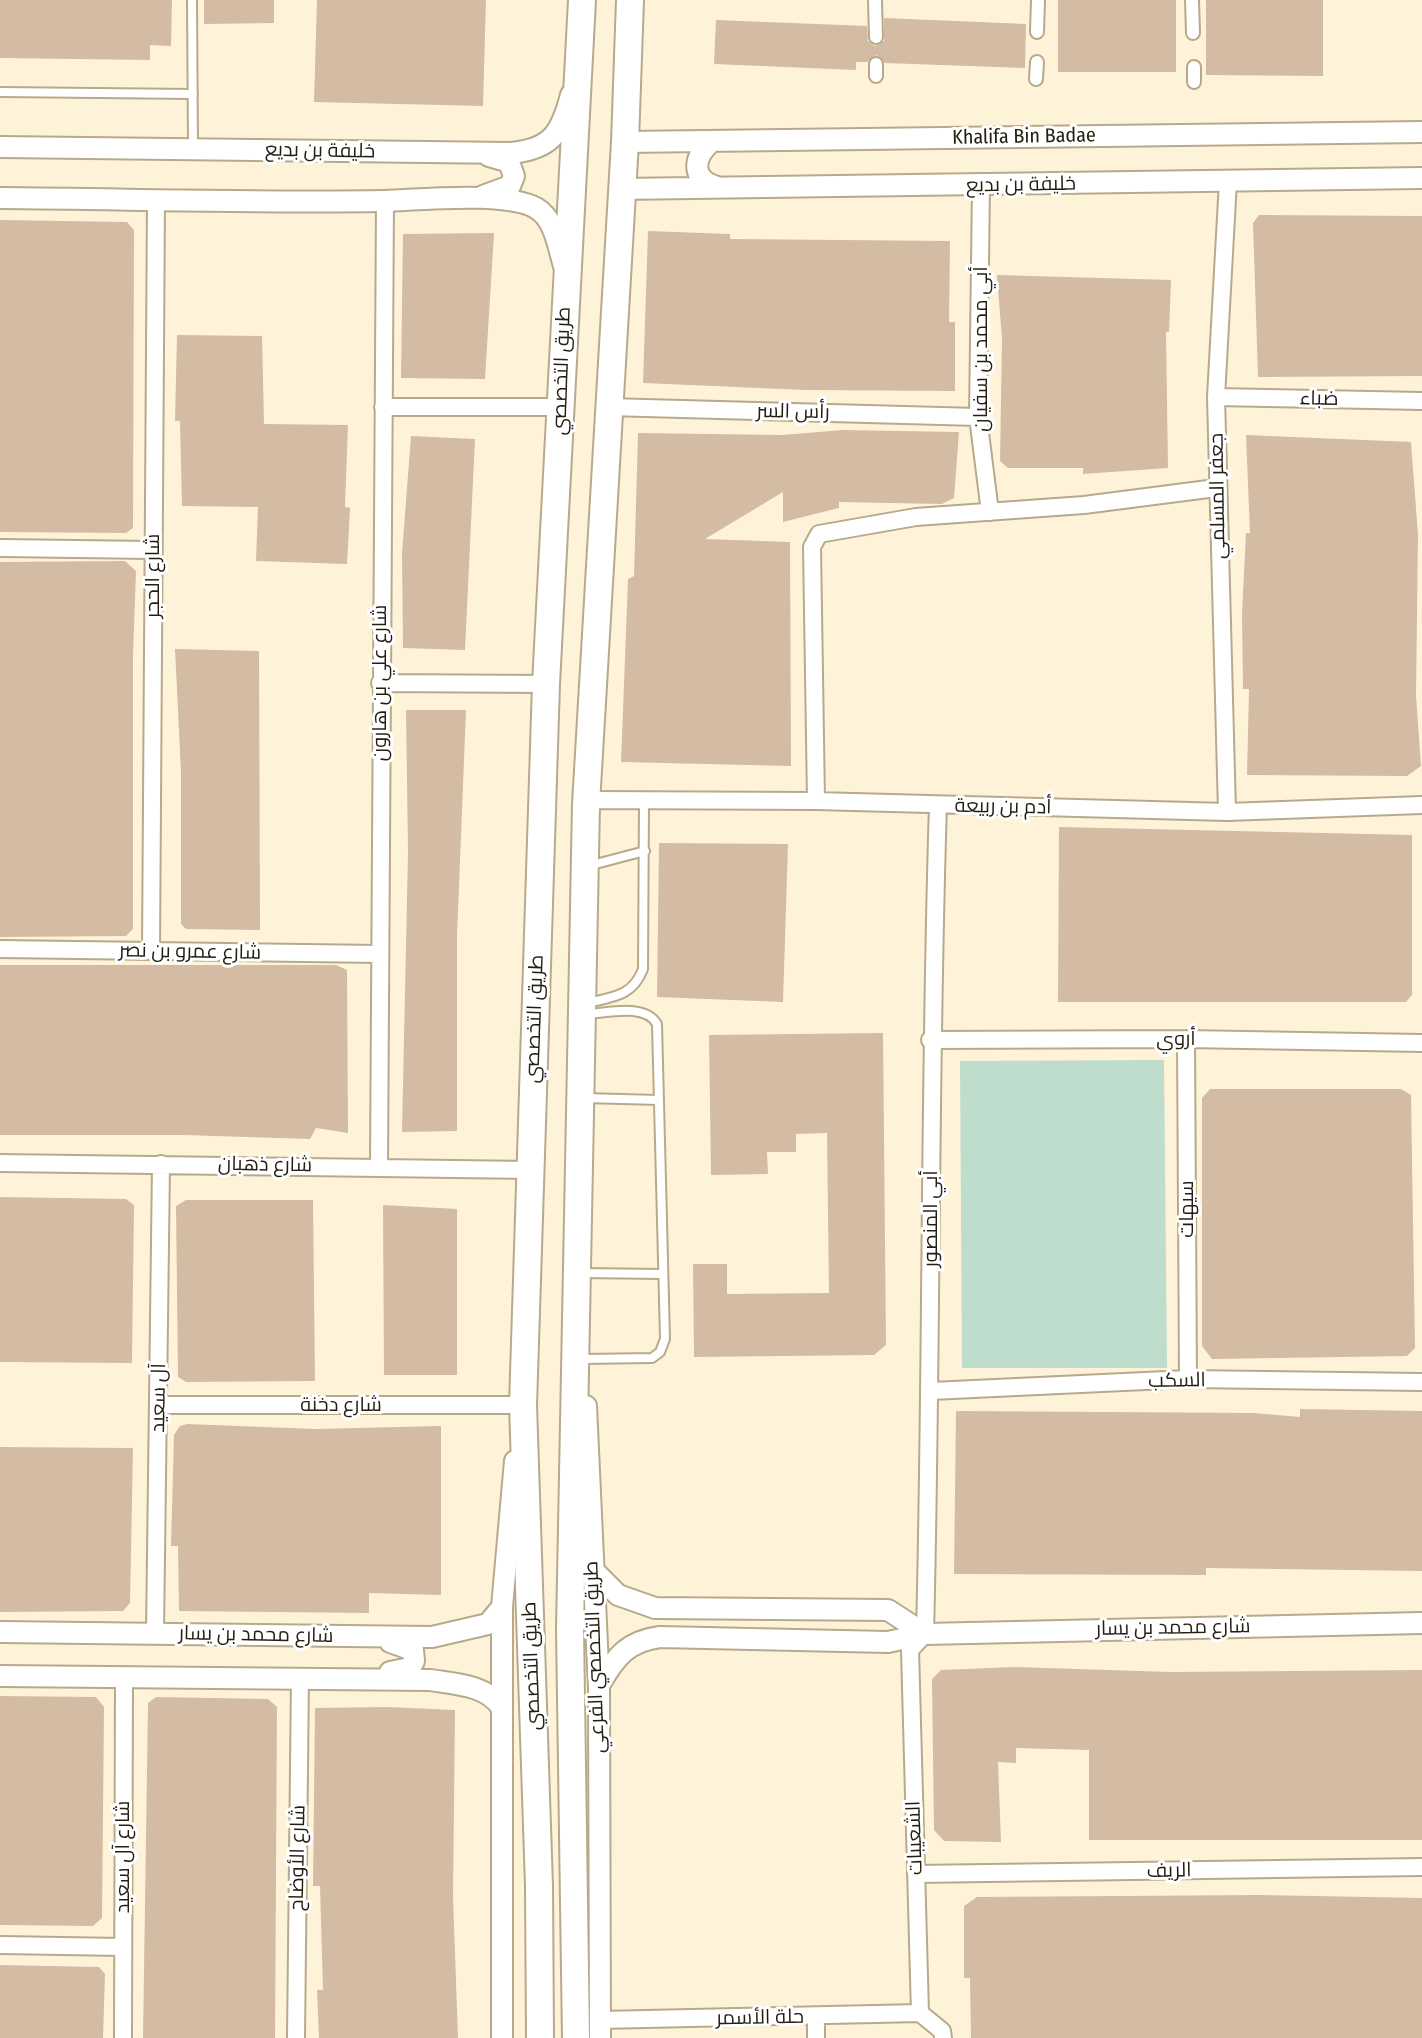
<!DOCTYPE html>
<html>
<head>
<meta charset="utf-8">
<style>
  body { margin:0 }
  canvas { display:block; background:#fef3d9 }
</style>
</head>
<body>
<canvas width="1422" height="2038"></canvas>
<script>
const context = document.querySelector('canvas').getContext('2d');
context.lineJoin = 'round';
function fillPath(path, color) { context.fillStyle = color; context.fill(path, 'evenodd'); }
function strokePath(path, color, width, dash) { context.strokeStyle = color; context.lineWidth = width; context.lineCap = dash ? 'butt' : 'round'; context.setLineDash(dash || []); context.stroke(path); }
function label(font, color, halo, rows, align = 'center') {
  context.font = font + ' "Fira Sans Condensed",Cairo,sans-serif'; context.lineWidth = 6; context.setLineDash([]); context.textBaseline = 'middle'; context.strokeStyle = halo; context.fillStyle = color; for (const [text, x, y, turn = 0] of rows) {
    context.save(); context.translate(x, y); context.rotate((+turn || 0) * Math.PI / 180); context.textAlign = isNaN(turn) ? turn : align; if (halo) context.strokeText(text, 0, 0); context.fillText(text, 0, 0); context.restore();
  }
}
fillPath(new Path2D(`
  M1164 1060 1167 1368H962L960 1061Z`), '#bfddcc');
fillPath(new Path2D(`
  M0 0H172L171 46 150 45V60L0 58Z
  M204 0H274V23L204 24Z
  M317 0H486L483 106 314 102Z
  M1058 0H1176V72H1058Z
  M1206 0H1323V76L1206 75Z
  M884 18 1026 24 1025 68 885 63 877 55 867 62H856V70L714 64 716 20 867 26 868 41 875 46 884 41Z
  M1259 215 1422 216V376L1258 377 1253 223Z
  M0 220 127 222 134 230 133 528 126 533 0 532Z
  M648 231 730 234V239L950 241 949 322H955V391L806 390 643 383Z
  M494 233 485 379 401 378 403 234Z
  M997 275 1171 280 1169 332H1166L1168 468 1083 474V468H1008L1000 461 1002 339Z
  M177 335 262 336 264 424 348 425 345 507 350 508 347 564 256 561 258 507 182 506 180 421H175Z
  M843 430 959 432 954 498 942 504 839 502V508L783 522V492L705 539 790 542 791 766 621 762 628 579 634 576 638 433 782 435Z
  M1246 435 1411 442 1418 535 1416 695 1421 766 1407 776 1247 775 1249 689H1243L1242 614 1246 533H1250Z
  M411 436 475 439 465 650 403 648 402 553Z
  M125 561 136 571 133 655V929L126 936 0 937V562Z
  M175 649 259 651 260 930 186 929 181 924V772Z
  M406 710H466L457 937V1131L402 1132 408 852Z
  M1059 827 1412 835V995L1406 1002H1058Z
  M659 843 788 844 783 1002 657 997Z
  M0 965H336L347 970 348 1133 316 1128 310 1139 183 1135H0Z
  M883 1033 886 1345 874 1355 694 1357 693 1264H727V1294L829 1293 827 1133 796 1134V1152H767L768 1174 711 1175 709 1035Z
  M1210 1089H1401L1411 1095 1415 1348 1407 1356 1212 1359 1202 1346V1098Z
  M0 1197 126 1199 134 1205 132 1363 0 1362Z
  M186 1200H313L315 1381 186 1382 178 1377 176 1206Z
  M383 1205 457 1209V1375H384Z
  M1300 1409 1422 1411V1571L1206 1568V1575L954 1574 956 1411 1254 1413 1300 1417Z
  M187 1424 315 1429 441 1426V1595L369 1593V1613L179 1611 178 1546H171L174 1435 180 1426Z
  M0 1447 133 1448 130 1603 123 1611 0 1612Z
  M1015 1667 1170 1672 1422 1670V1840H1089V1750L1016 1748V1763L998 1762 1001 1842 944 1841 934 1830 932 1679 941 1670Z
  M0 1696 96 1697 104 1707 102 1918 93 1926 0 1925Z
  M156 1697 268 1699 277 1707 275 2038H143L148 1703Z
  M386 1707 455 1710 453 1897 458 2038H319L317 1990H323L320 1886H313L315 1708Z
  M1261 1895 1422 1898V2038H971L970 1978H964V1906L977 1897Z
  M0 1965 99 1967 105 1974 103 2038H0Z`), '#d3bca3');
const service = new Path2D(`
  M192 0 193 148
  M0 92 193 94
  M588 866 645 851
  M587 1003C613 997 633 996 643 969L644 800
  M584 1098 659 1100
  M580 1273 663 1274
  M583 1359 652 1358 660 1352 665 1339 657 1024C645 1003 608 1013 587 1014`);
const pedestrian = new Path2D(`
  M875 0 876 37
  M1192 0 1193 33
  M1037 32 1038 0
  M876 64V76
  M1194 67V82
  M1036 79 1037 62`);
const minor = new Path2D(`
  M981 186 978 417 990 512
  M1216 397 1422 401
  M383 407H561
  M608 407 978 417
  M0 548 153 550
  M380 683 546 684
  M816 801 812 547 819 534 916 517 1084 505 1216 488
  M586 804 594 800 816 801 1227 812 1422 805
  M938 805C929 1081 932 1357 925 1634L910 1650 920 2013 942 2031 943 2038
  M1227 812 1216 397 1228 181
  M0 949 380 954
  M151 951 156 200
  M1186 1039 1188 1379
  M930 1040 1186 1039 1422 1043
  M0 1163 531 1170
  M379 1166 385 201
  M931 1391 1188 1379 1422 1382
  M159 1405H523
  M155 1633 161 1164
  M916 1874 1422 1867
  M0 1945 123 1947
  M816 2018V2038
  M600 2020 920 2013
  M123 2038 124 1676
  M296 2038 300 1677`);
const tertiary = new Path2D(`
  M712 141C693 157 690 179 717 187
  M625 142 1422 132
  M0 147 511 153C551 149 561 134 571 95
  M620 189 1422 178
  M483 196 510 186 514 176 509 162 489 156
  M0 198C128 199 256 203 384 201 420 200 506 191 536 208 555 219 558 247 564 266
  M586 1406 599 1688 600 2038
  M593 1570 618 1595 655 1608 888 1610 925 1634 1422 1623
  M0 1632 432 1637 488 1624 502 1607
  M390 1642 413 1650 414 1661 410 1668 390 1672
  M0 1676 430 1680C456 1684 487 1685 502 1708
  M600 1684C615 1657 628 1641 660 1637L888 1642 925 1634
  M502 2038V1607L515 1461`);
const primary = new Path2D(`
  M540 2038 539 1886 523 1405 546 684 582 0
  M576 2038 570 1629 586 804 625 142 630 0`);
strokePath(service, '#b7aa8b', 12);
strokePath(pedestrian, '#b7aa8b', 16);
strokePath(minor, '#b7aa8b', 20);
strokePath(tertiary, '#b7aa8b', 24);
strokePath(primary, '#b7aa8b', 30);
strokePath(service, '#fff', 8);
strokePath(pedestrian, '#fff', 12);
strokePath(minor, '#fff', 16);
strokePath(tertiary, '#fff', 20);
strokePath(primary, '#fff', 26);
label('20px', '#231e12', '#fff', [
  ["Khalifa Bin Badae",1024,137,-1],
  ["خليفة بن بديع",320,151,1],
  ["خليفة بن بديع",1021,185,-1],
  ["أبي محمد بن سفيان",981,349,-90],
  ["طريق التخصصي",562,371,-88],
  ["ضباء",1319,399,1],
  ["رأس السر",793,412,1],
  ["جعفر المسلمي",1218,496,-91],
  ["شارع الحجر",153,576,-90],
  ["شارع علي بن هارون",380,683,-90],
  ["أدم بن ربيعة",1003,807,1],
  ["شارع عمرو بن نصر",190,952,1],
  ["طريق التخصصي",535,1019,-88],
  ["أروي",1176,1039],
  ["شارع ذهبان",265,1165,1],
  ["سيهات",1187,1209,-90],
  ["أبي المنصور",931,1219,-90],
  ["السكب",1177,1381,-1],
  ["آل سعيد",159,1398,-89],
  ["شارع دخنة",341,1405],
  ["شارع محمد بن يسار",1173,1628,-1],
  ["شارع محمد بن يسار",256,1635,1],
  ["طريق التخصصي الفرعي",595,1657,-92],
  ["طريق التخصصي",532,1666,-92],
  ["الشعيبات",915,1838,-92],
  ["شارع آل سعيد",123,1857,-90],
  ["شارع الأوضاح",298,1858,-89],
  ["الريف",1169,1871,-1],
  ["حلة الأسمر",760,2018,-1]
]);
</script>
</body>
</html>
